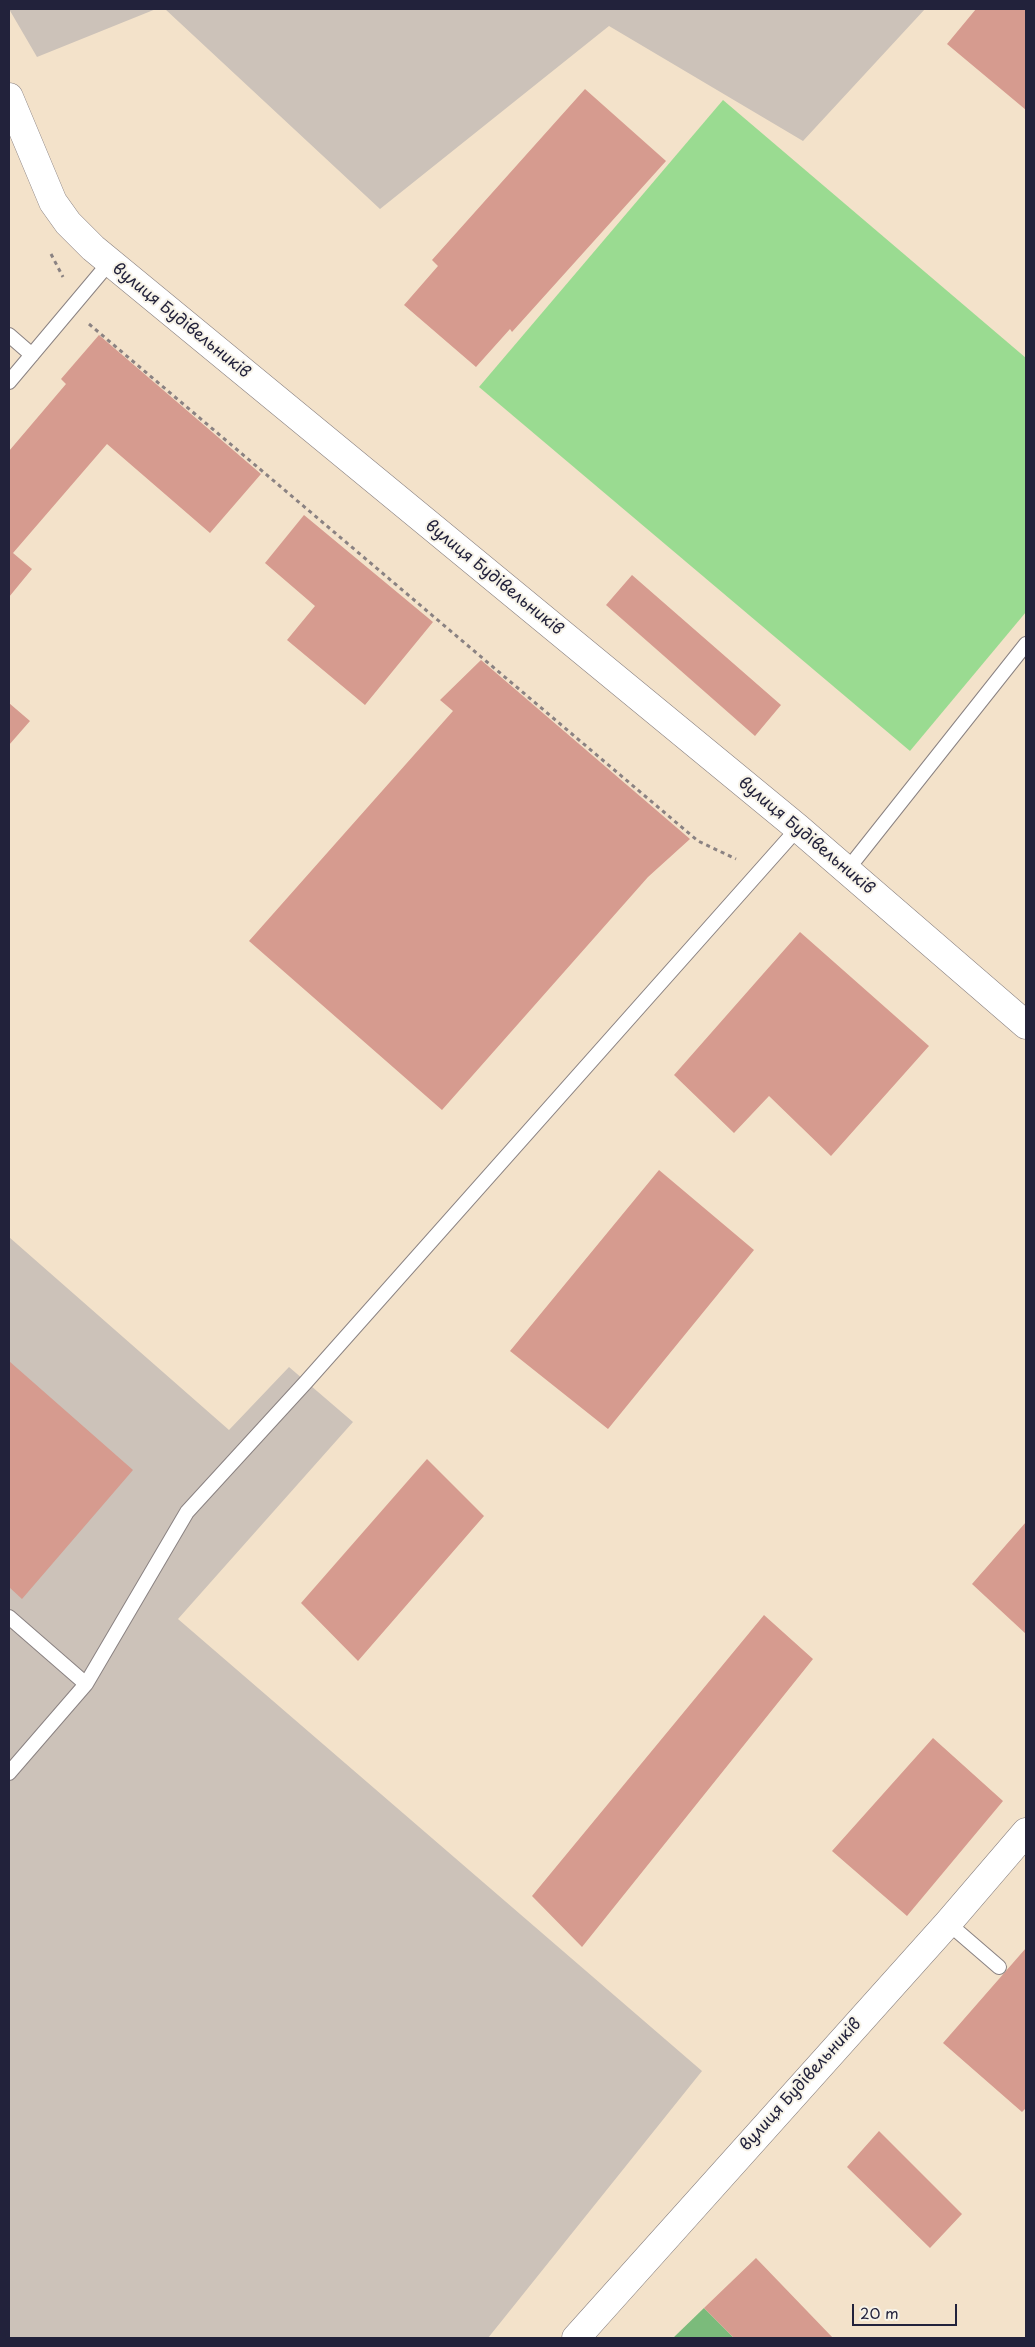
<!DOCTYPE html>
<html>
<head>
<meta charset="utf-8">
<style>
  body { margin:0 }
  #map { position:relative; width:1035px; height:2347px; overflow:hidden; background:#f3e2ca; font-family:"Playpen Sans",sans-serif }
  canvas { display:block }
  .frame { position:absolute; inset:0; border:10px solid #22223b; pointer-events:none }
  .scale { position:absolute; left:852px; top:2304px; width:105px; height:22px; box-sizing:border-box; border:2px solid #22223b; border-top:0; padding-left:6px; font-size:15px; line-height:18px; white-space:nowrap; color:#22223b; -webkit-text-stroke:4px #f7f3e8; paint-order:stroke }
</style>
</head>
<body>
<div id="map">
<canvas width="1035" height="2347"></canvas>
<div class="frame"></div>
<div class="scale">20 m</div>
</div>
<script>
const context = document.querySelector('canvas').getContext('2d');
context.lineJoin = 'round';
function fillPath(path, color) { context.fillStyle = color; context.fill(path, 'evenodd'); }
function strokePath(path, color, width, dash) { context.strokeStyle = color; context.lineWidth = width; context.lineCap = dash ? 'butt' : 'round'; context.setLineDash(dash || []); context.stroke(path); }
function label(font, color, halo, rows, align = 'center') {
  context.font = font + ' "Playpen Sans",sans-serif'; context.lineWidth = 4; context.setLineDash([]); context.textBaseline = 'middle'; context.strokeStyle = halo; context.fillStyle = color; for (const [text, x, y, turn = 0] of rows) {
    context.save(); context.translate(x, y); context.rotate((+turn || 0) * Math.PI / 180); context.textAlign = isNaN(turn) ? turn : align; if (halo) context.strokeText(text, 0, 0); context.fillText(text, 0, 0); context.restore();
  }
}
fillPath(new Path2D(`
  M9 9H156L37 57Z
  M165 9H925L803 141 609 26 380 209Z
  M9 1237 229 1430 289 1367 353 1422 178 1619 702 2071 488 2338H9Z`), '#ccc2b9');
fillPath(new Path2D(`
  M723 100 1026 358V612L910 751 479 387Z`), '#9adb91');
fillPath(new Path2D(`
  M704 2308 734 2338H673Z`), '#7bbb7b');
fillPath(new Path2D(`
  M976 9H1026V110L947 44Z
  M585 89 666 161 512 332 510 329 476 367 404 305 438 266 432 260Z
  M99 335 261 474 210 533 107 444 13 553 32 569 9 597V451L66 384 61 379Z
  M304 515 433 622 365 705 287 640 315 606 265 563Z
  M632 575 781 705 755 736 606 605Z
  M481 660 690 839 648 877 442 1110 249 941 453 711 440 700Z
  M9 703 30 721 9 745Z
  M800 932 929 1046 831 1156 769 1096 734 1133 674 1075Z
  M659 1170 754 1250 608 1429 510 1351Z
  M9 1361 133 1470 22 1599 9 1587Z
  M427 1459 484 1516 358 1661 301 1603Z
  M1026 1522V1634L972 1584Z
  M764 1615 813 1659 582 1947 532 1896Z
  M933 1738 1003 1801 907 1916 832 1851Z
  M1026 1948V2108L1022 2112 943 2043Z
  M879 2131 962 2214 930 2248 847 2167Z
  M756 2258 833 2338H734L704 2308Z`), '#d69b8f');
const service = new Path2D(`
  M9 335 32 355
  M9 382 109 263
  M847 870 1026 644
  M9 1617 86 1684
  M9 1773 86 1684 187 1512 306 1382 798 828
  M948 1923 999 1967`);
const minor = new Path2D(`
  M9 97 53 202 68 223 93 248 798 828 1026 1025
  M576 2338 948 1923 1026 1832`);
strokePath(service, '#8a8282', 16);
strokePath(minor, '#8a8282', 29);
strokePath(new Path2D(`
  M51 254 63 277
  M89 324 698 841 736 859`), '#8a8282', 3, [4, 4]);
strokePath(service, '#fff', 14);
strokePath(minor, '#fff', 28);
label('16px', '#22223b', '#f7f3e8', [
  ["вулиця Будівельників",181,321,39],
  ["вулиця Будівельників",494,578,39],
  ["вулиця Будівельників",806,836,40],
  ["вулиця Будівельників",801,2085,-48]
]);
</script>
</body>
</html>
